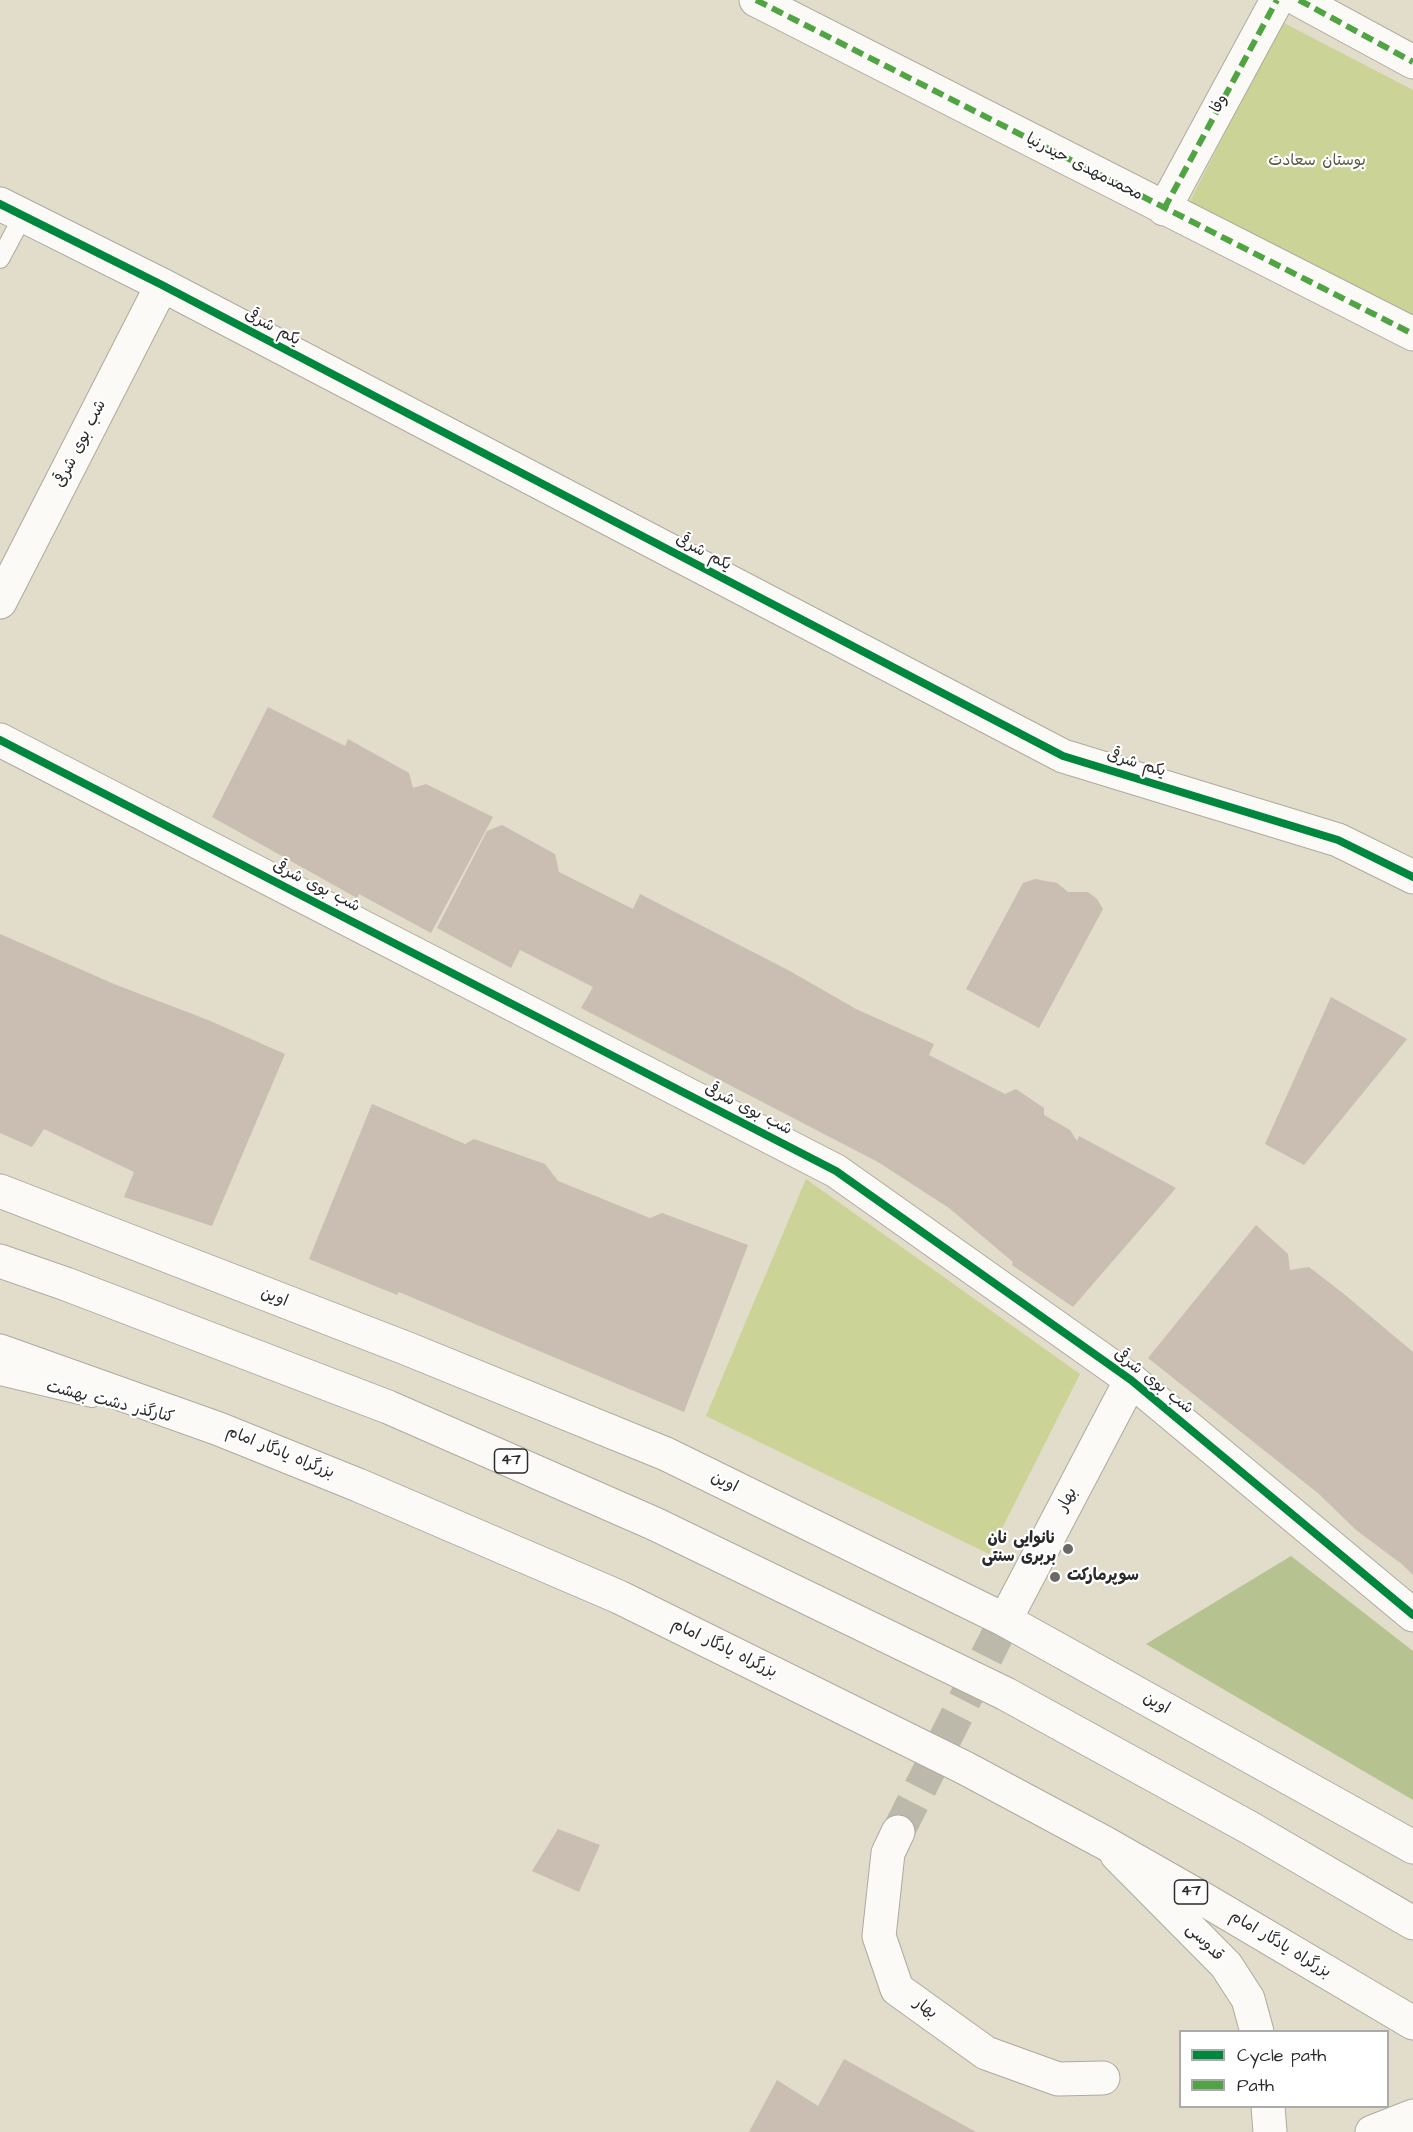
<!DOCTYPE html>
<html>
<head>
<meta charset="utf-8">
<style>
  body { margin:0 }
  #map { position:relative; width:1413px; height:2132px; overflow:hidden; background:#e2dcca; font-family:"Architects Daughter",sans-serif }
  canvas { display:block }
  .legend { position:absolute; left:1179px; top:2030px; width:210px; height:78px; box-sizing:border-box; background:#fff; border:2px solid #aaa; margin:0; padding:8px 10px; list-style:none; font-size:18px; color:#2b2b2b }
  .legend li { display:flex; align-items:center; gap:12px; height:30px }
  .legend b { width:30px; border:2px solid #aaa }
</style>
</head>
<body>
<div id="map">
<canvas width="1413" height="2132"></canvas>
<ul class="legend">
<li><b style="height:8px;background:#00873e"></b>Cycle path</li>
<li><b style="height:8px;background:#51a443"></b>Path</li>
</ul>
</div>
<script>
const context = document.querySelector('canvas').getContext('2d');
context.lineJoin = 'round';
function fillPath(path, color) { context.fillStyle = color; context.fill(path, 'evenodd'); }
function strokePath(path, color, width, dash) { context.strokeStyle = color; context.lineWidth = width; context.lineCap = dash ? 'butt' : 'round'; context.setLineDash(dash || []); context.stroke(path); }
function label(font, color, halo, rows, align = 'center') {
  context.font = font + ' "Architects Daughter","Playpen Sans Arabic",sans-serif'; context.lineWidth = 4.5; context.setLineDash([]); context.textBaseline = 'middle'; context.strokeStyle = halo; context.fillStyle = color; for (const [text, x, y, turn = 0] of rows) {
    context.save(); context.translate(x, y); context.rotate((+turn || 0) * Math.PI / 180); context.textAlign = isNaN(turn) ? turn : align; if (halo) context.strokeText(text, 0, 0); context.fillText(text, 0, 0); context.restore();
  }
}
fillPath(new Path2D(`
  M1282 22 1413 90V317L1188 205Z
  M806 1179 1080 1374 989 1554 706 1416Z`), '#cbd397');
fillPath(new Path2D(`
  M1291 1556 1413 1651V1800L1146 1644Z`), '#b6c390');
fillPath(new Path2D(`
  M268 707 345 746 348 739 409 773 413 788 426 784 493 817 431 933 359 894 357 898 212 817Z
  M502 825 555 854 559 872 633 909 640 894 788 970 856 1009 934 1044 929 1055 1005 1094 1016 1089 1044 1108V1115L1070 1130 1077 1141 1079 1136 1176 1188 1073 1307 1012 1265 1013 1262 949 1208 878 1162 581 1008 593 987 520 950 511 968 437 928 487 831Z
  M1035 879 1057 883 1068 892H1088L1097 899 1103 909 1039 1028 966 989 1023 883Z
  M0 934 114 984 208 1020 285 1054 212 1226 124 1197 134 1172 44 1129 32 1147 0 1133Z
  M1331 997 1407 1039 1304 1165 1265 1144Z
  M372 1104 465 1144 474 1139 545 1164 558 1181 650 1218 662 1213 748 1245 684 1412 399 1292 397 1295 309 1259Z
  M1256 1225 1288 1254 1290 1270 1309 1267 1344 1294 1413 1352V1575L1403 1565 1356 1530 1319 1494 1148 1358Z
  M558 1829 600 1845 579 1892 532 1871Z
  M844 2059 976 2132H749L777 2080 818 2106Z`), '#cabdb2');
strokePath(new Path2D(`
  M898 1832 1005 1620`), '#bdb9aa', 33, [33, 16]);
const lane = new Path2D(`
  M0 259 23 216
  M0 1376 92 1398`);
const street = new Path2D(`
  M756 0 1413 334
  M1299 0 1413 62
  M0 204 162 285 1063 756 1338 840 1413 877
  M1164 209 1277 0
  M0 602 162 285
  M0 740 836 1171 1131 1380 1413 1615
  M1005 1620 1131 1380
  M898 1832 888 1853 879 1936 897 1989 986 2053 1058 2079 1103 2078
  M1117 1855 1226 1965 1248 1999 1257 2032
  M1268 2106 1270 2132
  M1372 2132 1413 2116`);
const secondary = new Path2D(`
  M0 1191 408 1349 666 1454 1005 1620 1413 1847`);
const highway = new Path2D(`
  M0 1261 66 1284 388 1407 655 1524 1006 1694 1250 1828 1413 1923
  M0 1351 219 1429 358 1485 619 1597 965 1768 1105 1843 1205 1900 1413 2023`);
strokePath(lane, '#afaa9f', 20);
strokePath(street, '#afaa9f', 35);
strokePath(secondary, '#afaa9f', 35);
strokePath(highway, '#afaa9f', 35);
strokePath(lane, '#fbfaf7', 18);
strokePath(street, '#fbfaf7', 33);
strokePath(secondary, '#fbfaf7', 33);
strokePath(highway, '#fbfaf7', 33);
strokePath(new Path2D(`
  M756 0 1413 334
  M1299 0 1413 62
  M1164 209 1277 0`), '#51a443', 6, [12, 6]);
strokePath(new Path2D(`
  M0 204 162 285 1063 756 1338 840 1413 877
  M0 740 836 1171 1131 1380 1413 1615`), '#00873e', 8);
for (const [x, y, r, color] of [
  [1068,1549,6,"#6b6963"],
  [1055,1577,6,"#6b6963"]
]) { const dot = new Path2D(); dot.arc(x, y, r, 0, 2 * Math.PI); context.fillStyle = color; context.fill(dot); strokePath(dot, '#fff', 2); }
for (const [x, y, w] of [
  [511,1461,33],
  [1191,1892,33]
]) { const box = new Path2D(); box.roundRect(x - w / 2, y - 12, w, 24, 4.5); context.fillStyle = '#fff'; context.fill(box); strokePath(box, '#2b2b2b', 1.5); }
label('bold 15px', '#2b2b2b', null, [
  ["47",511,1461],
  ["47",1191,1892]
]);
label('16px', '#2b2b2b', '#fff', [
  ["وفا",1220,104,-62],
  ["محمدمهدی حیدرنیا",1084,168,27],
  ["یکم شرقی",272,328,28],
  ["شب بوی شرقی",81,444,-63],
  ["یکم شرقی",703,553,28],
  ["یکم شرقی",1136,764,17],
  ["شب بوی شرقی",316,887,27],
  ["شب بوی شرقی",748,1110,27],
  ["اوین",274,1298,21],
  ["شب بوی شرقی",1153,1382,38],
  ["کنارگذر دشت بهشت",110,1403,14],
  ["بزرگراه یادگار امام",280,1453,22],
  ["اوین",724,1483,26],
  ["بهار",1068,1500,-62],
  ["بزرگراه یادگار امام",724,1649,26],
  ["اوین",1156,1704,29],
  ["قدوسی",1204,1943,45],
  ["بزرگراه یادگار امام",1280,1945,31],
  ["بهار",925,2009,36]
]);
label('16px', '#565b3f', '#fff', [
  ["بوستان سعادت",1317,162]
]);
label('bold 16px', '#2b2b2b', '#fff', [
  ["نانوایی نان",1056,1540],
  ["بربری سنتی",1056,1558],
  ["سوپرمارکت",1067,1577,"left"]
], 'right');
</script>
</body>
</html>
